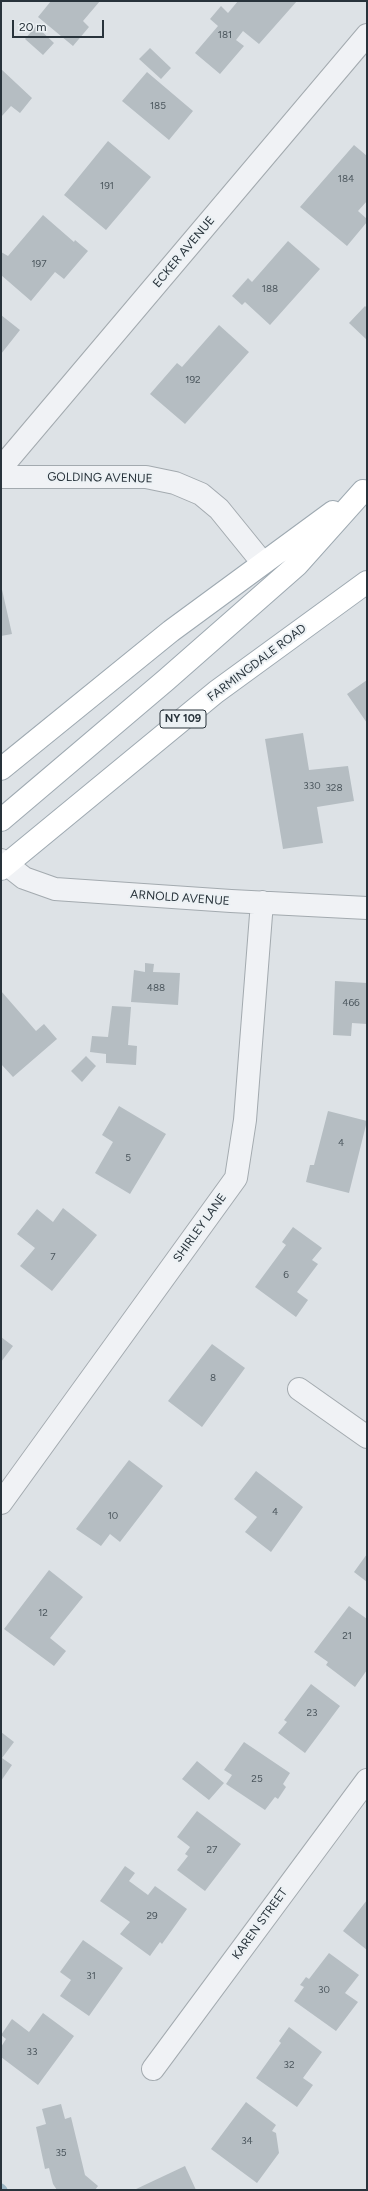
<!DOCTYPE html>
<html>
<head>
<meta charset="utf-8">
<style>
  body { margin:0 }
  #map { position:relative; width:368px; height:2191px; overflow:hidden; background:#dde2e6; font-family:Figtree,sans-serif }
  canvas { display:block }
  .frame { position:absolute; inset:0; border:2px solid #28333b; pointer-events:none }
  .scale { position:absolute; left:12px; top:20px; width:92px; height:18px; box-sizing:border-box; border:2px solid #28333b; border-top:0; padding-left:5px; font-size:12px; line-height:14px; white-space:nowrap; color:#28333b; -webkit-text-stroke:3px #ecf1f4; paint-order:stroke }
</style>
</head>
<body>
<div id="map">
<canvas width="368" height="2191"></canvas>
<div class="frame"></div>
<div class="scale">20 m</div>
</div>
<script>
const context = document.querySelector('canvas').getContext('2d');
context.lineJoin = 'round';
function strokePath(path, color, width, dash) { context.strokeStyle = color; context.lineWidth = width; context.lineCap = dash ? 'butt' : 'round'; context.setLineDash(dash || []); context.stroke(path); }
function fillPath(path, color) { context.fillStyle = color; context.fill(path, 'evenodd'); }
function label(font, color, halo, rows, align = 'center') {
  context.font = font + ' Figtree,sans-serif'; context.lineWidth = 4; context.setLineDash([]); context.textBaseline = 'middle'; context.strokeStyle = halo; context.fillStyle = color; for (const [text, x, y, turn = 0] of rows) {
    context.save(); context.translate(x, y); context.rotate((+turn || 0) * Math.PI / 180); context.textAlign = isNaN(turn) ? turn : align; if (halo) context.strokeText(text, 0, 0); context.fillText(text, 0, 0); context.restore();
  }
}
strokePath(new Path2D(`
  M1 2188 3 2190`), '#9bb6c4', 9);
fillPath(new Path2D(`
  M51 1H100L83 21 89 27 73 46 38 17Z
  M238 1H297L259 44 243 31 236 40 244 46 220 74 195 53 218 26 210 19 221 6 228 13Z
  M36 26 54 43 43 55 25 39Z
  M150 48 171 68 161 79 139 59Z
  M1 69 32 98 20 113 11 106 1 117Z
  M147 72 193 111 169 140 122 101Z
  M108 141 151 177 106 230 64 195Z
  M354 145 367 156V201L358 211 367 219V222L347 246 300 207Z
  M43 215 74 242 75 240 88 251 64 279 55 272 31 301 1 275V252L8 256Z
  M288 241 320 269 270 325 245 302 242 305 232 296 248 278 252 282Z
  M365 306 367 308V340L349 323Z
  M1 315 20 330 1 354Z
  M219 325 249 352 185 424 150 394 177 363 182 367Z
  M1 585 12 634 1 636Z
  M367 680V723L347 694Z
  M303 733 309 770 348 766 354 801 317 807 323 843 283 849 265 739Z
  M145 963 154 964 153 972 180 973 178 1005 131 1002 134 970 145 972Z
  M335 981 367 983V1024L352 1023 351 1036 333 1035Z
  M1 991 36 1031 44 1024 57 1039 13 1077 1 1064Z
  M112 1006 131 1007 128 1045 137 1046 136 1065 106 1063V1054L90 1052 92 1036 108 1037Z
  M86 1056 96 1066 82 1082 71 1071Z
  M119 1106 166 1134 130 1194 95 1173 113 1142 102 1135Z
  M328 1111 367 1121 349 1193 306 1182 310 1165H314Z
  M63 1208 97 1235 52 1291 20 1266 35 1248 17 1234 37 1209 53 1222Z
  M293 1227 322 1248 312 1260 318 1264 297 1292 308 1300 296 1317 255 1287 286 1245 282 1242Z
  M1 1337 13 1346 1 1362Z
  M212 1344 245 1368 202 1427 168 1401Z
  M129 1460 163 1486 120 1542 110 1534 101 1546 76 1529Z
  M256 1471 303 1507 271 1552 245 1532 257 1517 234 1499Z
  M367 1554V1582L354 1572Z
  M49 1570 83 1597 50 1638 66 1651 54 1666 4 1629Z
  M349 1606 367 1619V1670L355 1687 326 1665 328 1662 314 1652Z
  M311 1684 340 1706 305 1753 278 1733 287 1722 284 1720Z
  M1 1732 14 1742 2 1758 12 1765 1 1781Z
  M244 1742 290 1773 283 1784 286 1787 278 1799 275 1797 265 1810 226 1784 232 1775 224 1770Z
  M197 1761 224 1783 209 1800 182 1779Z
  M197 1811 241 1844 205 1891 177 1870 188 1856 185 1854 190 1847 177 1837Z
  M125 1866 135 1873 129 1881 148 1895 155 1886 187 1909 162 1944 160 1942 150 1956 120 1934 130 1922 100 1901Z
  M367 1900V1950L343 1931Z
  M83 1940 123 1968 89 2016 60 1996 71 1980 60 1972Z
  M329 1953 359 1975 345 1993 358 2002 336 2031 294 2001 304 1987 300 1985 306 1977 309 1979Z
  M43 2013 74 2036 38 2085 1 2057V2047L6 2039 1 2035 12 2019 29 2032Z
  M289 2027 322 2052 303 2078 313 2085 297 2107 256 2078 281 2043 279 2041Z
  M246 2102 276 2125 272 2131 276 2133 279 2153 257 2183 211 2149Z
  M61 2104 65 2119 71 2117 85 2175 98 2186 95 2190H57L53 2184 49 2168 45 2169 36 2127 46 2124 42 2109Z
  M185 2166 196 2190H134Z`), '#b5bdc2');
const minor = new Path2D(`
  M1 468 367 35
  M1 477H146L175 483 201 494 219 509 262 562
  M1 860 24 878 55 889 231 901 367 908
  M299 1389 367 1437
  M1 1503 236 1178 245 1120 262 902
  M153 2069 367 1780`);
const major = new Path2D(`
  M1 769 171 631 333 512
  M1 820 166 680 297 565 363 491
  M1 869 216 692 367 582`);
strokePath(minor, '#a3aaaf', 24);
strokePath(major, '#9ea9b1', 24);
strokePath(minor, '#f0f2f5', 22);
strokePath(major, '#fff', 22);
label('10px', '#4b565d', null, [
  ["181",225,35],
  ["185",158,106],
  ["184",346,179],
  ["191",107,186],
  ["197",39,264],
  ["188",270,289],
  ["192",193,380],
  ["330",312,786],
  ["328",334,788],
  ["488",156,988],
  ["466",351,1003],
  ["4",341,1143],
  ["5",128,1158],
  ["7",53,1257],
  ["6",286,1275],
  ["8",213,1378],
  ["4",275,1512],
  ["10",113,1516],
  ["12",43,1613],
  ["21",347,1636],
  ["23",312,1713],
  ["25",257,1779],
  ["27",212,1850],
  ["29",152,1916],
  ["31",91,1976],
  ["30",324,1990],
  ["33",32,2052],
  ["32",289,2065],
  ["34",247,2141],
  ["35",61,2153]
]);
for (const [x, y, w] of [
  [183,719,46]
]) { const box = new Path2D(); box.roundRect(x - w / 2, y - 9, w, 18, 3); context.fillStyle = '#ecf1f4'; context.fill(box); strokePath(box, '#28333b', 1); }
label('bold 11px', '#28333b', null, [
  ["NY 109",183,719]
]);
label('12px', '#28333b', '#ecf1f4', [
  ["ECKER AVENUE",184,252,-50],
  ["GOLDING AVENUE",100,478,1],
  ["FARMINGDALE ROAD",257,663,-37],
  ["ARNOLD AVENUE",180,898,4],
  ["SHIRLEY LANE",200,1228,-54],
  ["KAREN STREET",260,1924,-54]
]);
</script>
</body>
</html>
